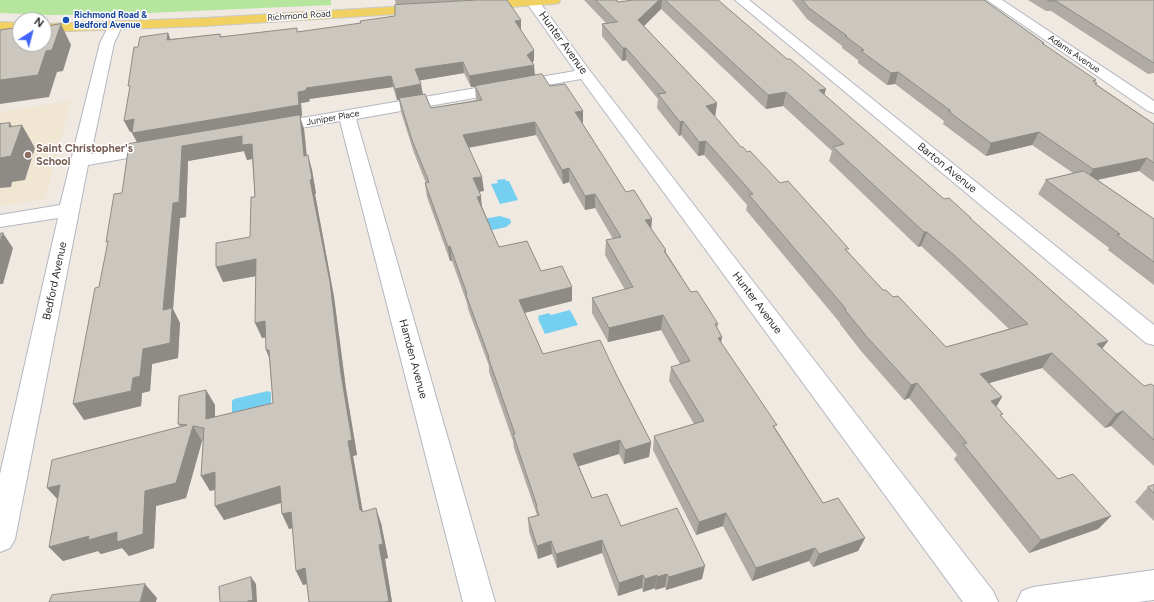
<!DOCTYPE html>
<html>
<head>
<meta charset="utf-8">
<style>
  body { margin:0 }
  #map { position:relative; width:1154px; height:602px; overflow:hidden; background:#efe9e1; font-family:Figtree,sans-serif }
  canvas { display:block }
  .north { position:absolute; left:12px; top:12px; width:40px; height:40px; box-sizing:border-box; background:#fff; border:1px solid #ababab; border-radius:50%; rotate:36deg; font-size:11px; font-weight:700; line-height:16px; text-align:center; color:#2e2e2e }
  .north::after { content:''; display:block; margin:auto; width:14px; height:18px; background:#4264fb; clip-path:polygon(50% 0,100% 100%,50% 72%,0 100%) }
</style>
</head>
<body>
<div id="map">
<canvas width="1154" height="602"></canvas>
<div class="north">N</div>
</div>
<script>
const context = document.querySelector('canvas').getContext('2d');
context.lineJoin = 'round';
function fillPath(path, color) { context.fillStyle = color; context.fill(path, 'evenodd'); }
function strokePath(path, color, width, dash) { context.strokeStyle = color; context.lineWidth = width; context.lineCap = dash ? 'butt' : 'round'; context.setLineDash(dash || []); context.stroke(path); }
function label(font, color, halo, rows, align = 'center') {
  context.font = font + ' Figtree,sans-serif'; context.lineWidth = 3; context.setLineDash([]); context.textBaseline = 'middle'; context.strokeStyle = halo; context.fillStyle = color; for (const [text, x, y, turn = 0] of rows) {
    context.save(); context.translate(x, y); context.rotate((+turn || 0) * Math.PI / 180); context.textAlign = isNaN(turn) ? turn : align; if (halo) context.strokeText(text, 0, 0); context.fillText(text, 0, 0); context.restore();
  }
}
fillPath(new Path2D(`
  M71 101 45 199 0 206V112Z`), '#f0e6d1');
fillPath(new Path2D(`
  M0 0H331V5L124 14 50 15 0 13Z`), '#b6e59e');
fillPath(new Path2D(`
  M505 179 506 181H509L518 200 500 204 491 184 498 183 497 180Z
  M500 216 510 219 511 223 506 227 488 231 483 219Z
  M570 310 578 325 545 334 538 319 539 318 538 316 549 313 551 315Z
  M268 391 271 393V403L269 405 236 412H232V401L234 399Z`), '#75cff0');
const minor = new Path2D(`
  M528 0H538L590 71 993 591 998 602H963L581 79 356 119 495 602H463L340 121 273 133 267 132 265 128 267 124 273 123 575 71 526 2Z
  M735 0H749L1154 325V345L1146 343Z
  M987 0H1002L1154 101V113L1148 111Z
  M115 22 120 23 122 26 114 43 91 154 156 143 162 144 165 148 162 152 156 153 88 165 15 539 10 548 0 552V474L58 218 0 227V215L60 205 100 43 110 23Z
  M1154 570V600L1138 602H1017L1022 591 1033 587Z`);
const major = new Path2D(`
  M496 0H560L559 3 554 4 480 9 475 8 473 5 475 2Z
  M425 5 430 6 432 9 430 12 205 26 44 32V24L205 18Z
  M0 22 20 23V31L0 30Z`);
strokePath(minor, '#b4b7c1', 2);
strokePath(major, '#c9c9c9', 2);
fillPath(minor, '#fff');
fillPath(major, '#f2d163');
fillPath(new Path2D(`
  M395 0H474L396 5Z
  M584 0H617V2L634 0H718L824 95 944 199 971 218V220L1108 341 1102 349 1144 386H1154V466L1111 426 1105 428 1042 368 989 383 1002 397 996 407 1001 417 1058 479 1111 516 1098 529 1029 553 954 459 957 455 909 398 904 400 861 351 840 324V323L746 210 747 205 704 155 698 156 681 135 679 136 657 108 658 99 626 60 622 61 602 36V24L606 23ZM661 9 766 109 783 106 832 151 829 161 918 247 921 246 947 270 1009 329 946 347 893 297 883 290 848 252 780 183 741 147 715 117 717 103 644 26Z
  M792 0H984L1044 43V45L1095 82 1096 84 1154 124V182L1139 171 1098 180 1154 219V285L1108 250 1109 248 1038 194 1046 180 1073 173 1032 145 986 156 943 124 944 121 895 84 887 85 858 63V60L842 48V46L807 19Z
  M1028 0H1154V73L1148 74 1051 11H1046Z
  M521 20V31L534 61 532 62 535 75 550 86 583 124 626 192 666 250V252L691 292 718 324 717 328 722 337 721 342 776 429 823 503 865 538 858 551 813 567 809 561 752 581 723 526 696 535 653 450 654 436 694 424 669 381 671 367 680 364 661 330 608 342 592 313V298L625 290 605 255 606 240 613 239 595 208 585 210 569 182 563 184 536 135 469 148 484 191 479 192 482 206 499 247 541 271 572 301 524 313 543 354 617 376 651 442 649 457 624 464 619 454 579 466 592 498 621 526 702 579 666 590 665 587 655 590V588L643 592 642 588 618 596 602 553 557 568 552 554 538 559 529 532 528 518 537 515 514 448 513 441 489 372V366L468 309 467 303 452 261H450L427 197 425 183H426L414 153 401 112 399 100H397L393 87 309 99 310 101 307 102 301 103 302 116 300 117 304 129 307 156 312 170 316 194H315L334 297 346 389 357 455 353 456 363 512 381 523 388 558 385 559 392 602H309L307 584 303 585 292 528 289 529 281 503 224 520 215 490 210 491 203 442 202 441 186 498 156 506 154 548 129 556 122 548 101 554 98 551 63 561 49 547 180 427 178 424 206 390 215 405V417L273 403 269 358 266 337 262 338 256 276 223 282 250 237 255 197 252 159 247 160 244 151 188 161 186 217 180 218 173 309 180 323 178 358 152 364 150 391 142 393 141 406 84 420 99 287 122 193 137 142 132 133V132H130L168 33 170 39 220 34 222 37 298 32ZM464 73 471 87H475L476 99 477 100 431 108 423 94 419 80Z
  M1154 485V521L1135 502 1148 487Z`), '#afaba4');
fillPath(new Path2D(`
  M659 0H662L661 9 637 33 638 20Z
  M521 20V31L515 21Z
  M61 24 71 45 63 71 57 72 49 97 0 104V80L46 51Z
  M168 33 172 44 167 40Z
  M623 48H626V60L622 61Z
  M534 50V61L527 66V55Z
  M463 62 464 73 417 81 415 69Z
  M534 65 535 76 471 87 469 76Z
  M898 72 895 84 887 85 891 73Z
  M391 76 393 87 309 99 310 101 307 102 301 103 302 116 300 117 304 129 308 171 304 156 300 117 138 144 132 133 306 88Z
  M421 84 423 96 397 100 395 89Z
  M826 89 822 103 819 90Z
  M786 92 783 106 766 109 768 95Z
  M717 103 715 117 706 106Z
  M583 111V124L575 112Z
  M134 119 139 131 130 132 124 121Z
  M683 121 681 135 679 136 680 122Z
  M535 122 536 135 465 148 463 135Z
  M10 123 18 136 22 125 35 148 25 180 12 182 11 187 0 188V158Z
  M1039 132 1032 145 986 156 991 143Z
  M242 136 252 144 257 158 247 160 244 151 188 161 186 217 180 218 173 309 180 323 178 358 152 364 150 391 142 393 141 406 84 420 73 404 133 378 143 349 163 310 173 203 182 146Z
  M706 141 704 155 698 156 699 142Z
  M308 155 312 170 316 194H315L334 297 346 389 357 455 353 456 363 514 360 510 348 441 341 374 310 180Z
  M1147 158 1139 171 1086 182 1093 169Z
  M569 168V182L563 184 562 170Z
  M482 177 484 191 475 192 473 178Z
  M595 194V208L585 210V196Z
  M481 196 482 210 477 197Z
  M652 219 651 233 645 220Z
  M924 232H927L921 246 918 247Z
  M3 233 13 248 3 284H0V242Z
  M450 246 452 261H450L448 247Z
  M256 259 262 275 223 282 216 267Z
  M572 287V301L520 314 519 300Z
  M663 315 661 330 608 342 609 328Z
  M265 321 271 336 262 338 255 323Z
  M722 337 719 351 718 338Z
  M1108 341 1097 355V344Z
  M266 350H269L272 365Z
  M1052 353 1042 368 972 388 980 374Z
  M917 383 909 398 904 400 911 385Z
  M206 390 215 405V434L206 419Z
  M1002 397 993 412 991 401Z
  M1123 411 1111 426 1105 428 1116 414Z
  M193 426 202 441 186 498 156 506 154 548 129 556 122 548 101 554 98 551 63 561 49 547 89 536 145 491Z
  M620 440 619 454 573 468V454Z
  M651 442 649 457 624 464 625 450Z
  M215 472 223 487 210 491 201 476Z
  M60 485V502L47 488Z
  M280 486 287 501 224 520 215 506Z
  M376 508 381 523 388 558 385 559 392 602H385Z
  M291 512 298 526 289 529 282 514Z
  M726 513 723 526 696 535 699 522Z
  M1111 516 1098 529 1029 553 1041 540Z
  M865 538 858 551 813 567 819 554Z
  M602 540V553L557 568 556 554Z
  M551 541 552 554 538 559 537 546Z
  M815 548 809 561 752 581 756 568Z
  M705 566 702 579 666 590 669 577Z
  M305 568 313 582 303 585 296 571Z
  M667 574 665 587 655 590 657 577Z
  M643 575 642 588 618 596 619 583Z
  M657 575 655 588 643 592 645 579Z
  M251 577 256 584 257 602H248Z
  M145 584 157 598 156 602H140Z`), '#8e8b86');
const building = new Path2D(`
  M478 0H507L521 20 515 21 534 50 527 55 534 65 469 76 463 62 415 69 421 84 395 89 391 76 306 88 307 89 304 91 298 92 299 105 132 133 134 119 124 121 130 86H128L134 47H138L140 37 168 33 167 40 220 34V37L297 28V32L361 23 360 21 395 16V5Z
  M596 0H617V2L634 0H659L638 20 717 103 706 106 741 147H743L747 152 750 151 780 183 788 181 849 249H845L883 290H886L893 297 898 296 946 347 1028 324 954 255 927 232H924L833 147 844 144 786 92 768 95 665 0H718L787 59H790L826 89 819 90 944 199 949 198 971 218H970L1108 341 1097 344 1144 386 1151 384 1154 386V440L1123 411 1116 414 1052 353 980 374 1002 397 991 401 1003 414 1000 415 1058 479 1073 474 1111 516 1041 540 963 444 967 443 917 383 911 385 867 337 845 310 846 309 749 195 753 194 706 141 699 142 683 121 680 122 658 94 666 93 626 48H623L602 24 617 22Z
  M803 0H984L1044 43H1042L1096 80 1093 81 1097 83 1095 84 1154 124V163L1147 158 1093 169 1039 132 991 143 948 111H951L898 72 891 73 861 51 864 50 845 36H847L809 8Z
  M1048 0H1154V63L1056 1H1050Z
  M61 24 52 50 46 51 38 75 0 80V30L20 27V44H44V27Z
  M542 74 550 86 565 84 583 111 575 112 626 192 634 190 652 219 645 220 666 250 664 251 691 292 697 291 706 305 718 324H715L722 337 718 338 777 425 773 426 823 503 838 498 865 538 819 554 815 548 756 568 726 513 699 522 654 436 704 421 671 367 690 361 663 315 609 328 592 298 633 287 606 240 621 237 595 194 585 196 569 168 562 170 535 122 463 135 482 177 473 178 481 196 477 197 499 247 527 241 541 271 562 266 572 287 519 300 543 354 600 340 617 376 651 442 625 450 620 440 573 454 592 498 607 494 621 526 677 508 705 566 669 577 667 574 657 577V575L645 579 643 575 619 583 602 540 556 554 551 541 537 546 528 518 539 515 536 507 537 506 513 434H515L488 357H489L466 295 467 294 450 246 448 247 425 183 429 182 412 140 399 98 425 94 431 108 482 100 475 86Z
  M300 115 304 156 308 155 312 179 310 180 330 282 341 374 352 440 348 441 360 510H362V512L376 508 383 544 379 545 389 601 385 602H309L305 568 296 571 291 512 282 514 280 486 215 506V472L201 476 204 428 193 426 176 483 145 491 143 534 117 542V532L88 540 89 536 49 547 60 485 47 488 52 460 187 425 178 424 179 396 206 390V419L273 403 269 350H266L265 321 255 323 256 259 216 267V243L250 237 251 197H255L252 144 242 145V136L182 146 179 202 173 203 163 310 172 308 170 343 143 349 140 376 133 378 131 391 73 404 95 288 99 287 108 241 106 242 114 194 122 193 129 144Z
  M10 123 9 127 22 125 11 156 0 158V124Z
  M1084 171 1154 219V262L1117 235 1120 234 1046 180Z
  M3 233 0 242V234Z
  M1154 485V493L1148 487Z
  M251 577 253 600 248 601V602H220L219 587Z
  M145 584 140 602H49L52 595Z`);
fillPath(building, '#cbc7bf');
strokePath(building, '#8e8b86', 1);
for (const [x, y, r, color] of [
  [66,20,4,"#1a4fb4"],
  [28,155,4,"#8d6e63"]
]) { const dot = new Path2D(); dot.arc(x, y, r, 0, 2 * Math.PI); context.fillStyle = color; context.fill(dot); strokePath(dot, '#fff', 1.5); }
label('bold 9px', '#164399', '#fff', [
  ["Richmond Road &",74,15],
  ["Bedford Avenue",74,25]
], 'left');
label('9px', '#2e2e2e', '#fff', [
  ["Richmond Road",299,16,-4],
  ["Adams Avenue",1074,54,34],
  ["Juniper Place",333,118,-10]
]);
label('11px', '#2e2e2e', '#fff', [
  ["Hunter Avenue",563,43,54],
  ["Barton Avenue",947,168,39],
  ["Bedford Avenue",55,281,-78],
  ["Hunter Avenue",757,303,53],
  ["Hamden Avenue",413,359,75]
]);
label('bold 11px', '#785e54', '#fff', [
  ["Saint Christopher's",36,149],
  ["School",36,162]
], 'left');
</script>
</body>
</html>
